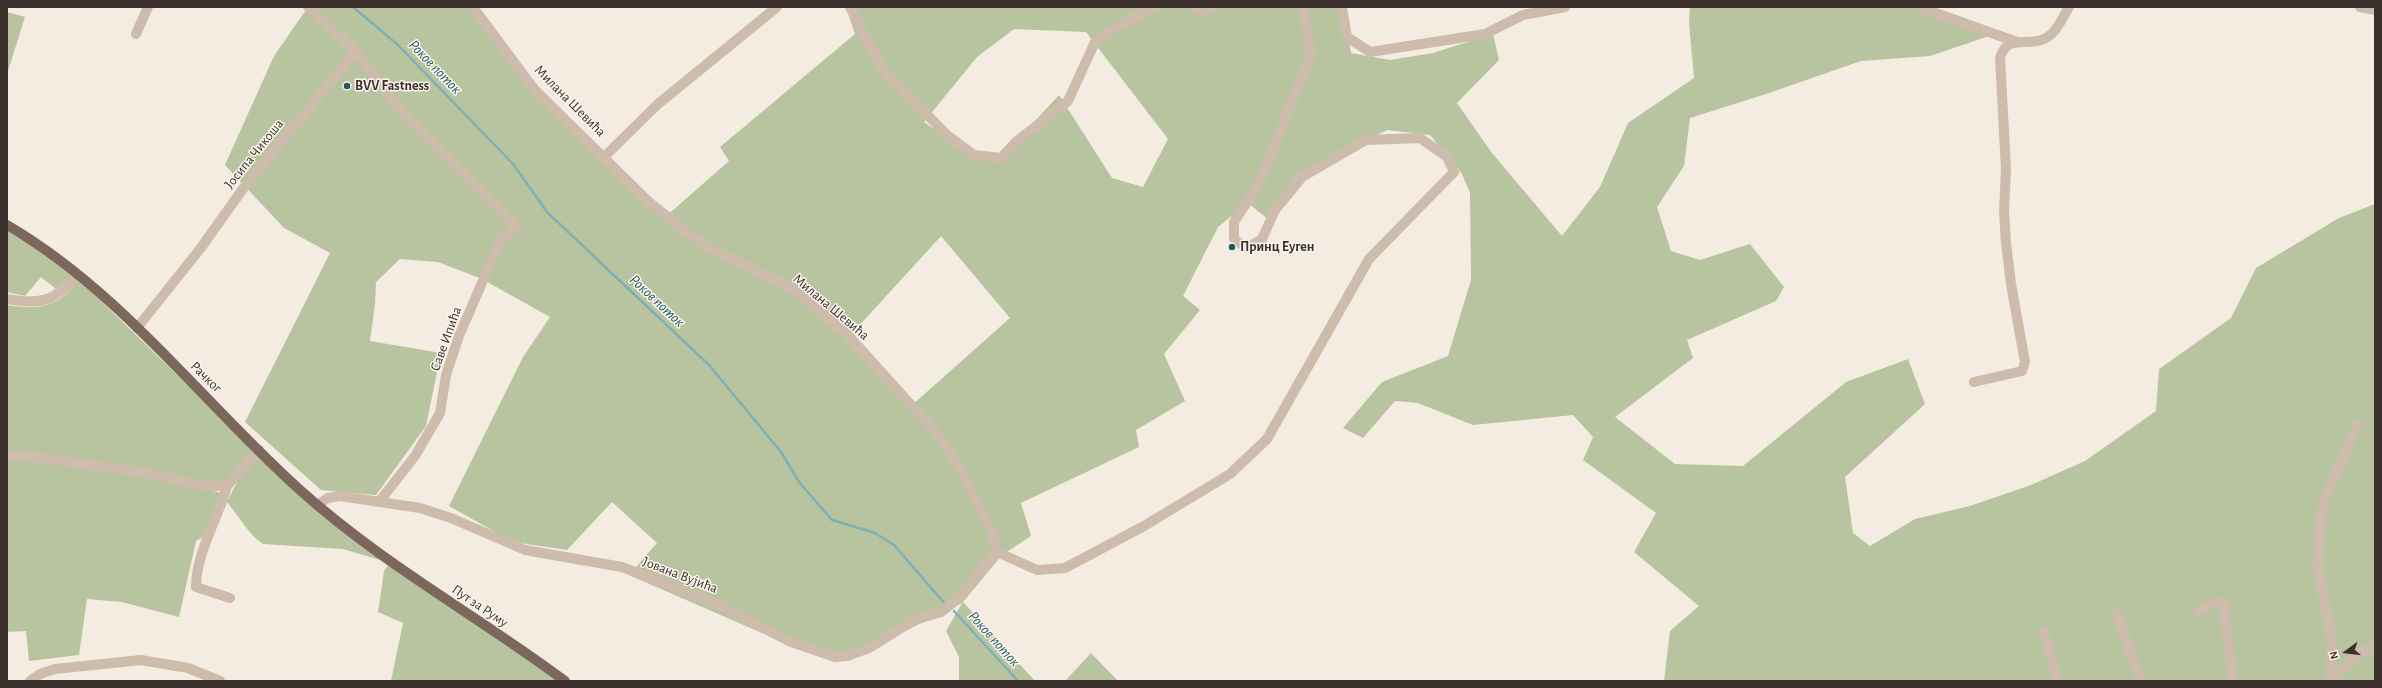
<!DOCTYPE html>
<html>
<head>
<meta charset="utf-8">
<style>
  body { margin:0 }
  #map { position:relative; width:2382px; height:688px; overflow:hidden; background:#f4ebe1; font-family:"Alegreya Sans",sans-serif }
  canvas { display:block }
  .frame { position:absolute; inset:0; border:8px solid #3b302b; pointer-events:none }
  .north { position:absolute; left:2326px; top:632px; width:40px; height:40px; -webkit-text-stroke:3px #fbf5ee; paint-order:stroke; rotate:255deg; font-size:11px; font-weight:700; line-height:16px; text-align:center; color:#3b302b }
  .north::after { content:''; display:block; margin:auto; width:14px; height:18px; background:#3b302b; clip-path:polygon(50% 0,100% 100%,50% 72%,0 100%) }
</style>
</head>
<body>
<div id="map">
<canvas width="2382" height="688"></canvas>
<div class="frame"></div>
<div class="north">N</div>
</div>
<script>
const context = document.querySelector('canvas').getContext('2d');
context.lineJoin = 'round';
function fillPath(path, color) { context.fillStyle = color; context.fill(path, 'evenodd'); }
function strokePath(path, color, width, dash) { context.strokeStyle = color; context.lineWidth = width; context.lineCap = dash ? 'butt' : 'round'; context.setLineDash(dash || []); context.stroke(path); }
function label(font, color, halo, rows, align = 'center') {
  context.font = font + ' "Alegreya Sans",sans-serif'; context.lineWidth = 3; context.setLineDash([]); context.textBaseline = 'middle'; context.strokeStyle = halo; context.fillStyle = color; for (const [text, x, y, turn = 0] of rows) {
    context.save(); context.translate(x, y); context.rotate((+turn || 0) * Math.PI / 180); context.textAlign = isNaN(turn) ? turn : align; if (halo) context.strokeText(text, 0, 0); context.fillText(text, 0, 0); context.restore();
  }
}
fillPath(new Path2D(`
  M308 7H473L531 89 664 218 729 161 720 147 855 34 846 7H1343L1351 53 1390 60 1433 53 1493 34 1499 60 1457 103 1492 153 1562 236 1600 187 1628 123 1694 78 1689 22 1690 7H1930L2001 32 1930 56 1861 61 1763 95 1690 118 1684 166 1657 207 1671 251 1700 260 1750 244 1784 287 1776 301 1687 340 1693 358 1615 417 1675 464 1743 466 1846 382 1908 359 1925 404 1845 477 1853 533 1870 546 1915 519 1970 506 2031 485 2085 461 2156 411 2159 369 2231 318 2256 268 2339 218 2375 204V681H1664L1670 631 1699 606 1634 552 1656 513 1583 460 1593 437 1573 415 1473 425 1418 403 1395 401 1363 438 1343 428 1382 382 1448 356 1471 280 1470 193 1462 174 1430 135 1387 130 1333 157 1295 183 1268 219 1248 203 1218 227 1183 296 1200 310 1164 354 1185 401 1136 430 1139 447 1021 503 1031 536 1002 555 963 602 1035 681H959V657L946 631 962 603 881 643 833 657 771 637 629 575 657 543 612 502 567 550 513 542 449 506 523 357 550 317 482 279 438 262 400 259 376 282 375 304 370 341 441 353 426 426 376 495 321 490 245 422 330 253 284 228 225 165 274 56ZM1014 29 1086 32 1168 139 1143 187 1112 178 1059 95 998 161 978 159 924 122 977 57ZM941 236 1010 318 911 406 846 340Z
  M7 12 25 17 7 74Z
  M7 231 33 246 71 275 56 289 41 277 25 296 7 292Z
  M78 281 92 292 254 450 224 487 7 453V305C40 310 56 308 78 281Z
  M260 456 380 560 343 549 263 544C248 534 239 516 227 502L238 480Z
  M27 459 145 476 222 493 205 536 196 541 179 617 122 602 87 599 79 655 29 661 26 631 7 632V460Z
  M388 565 559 681H391L403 623 378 612 384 571Z
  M1091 653 1118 681H1065Z`), '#b8c4a0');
strokePath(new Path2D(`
  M353 7 398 45 513 164 547 212 709 365 781 452 799 482 832 520 875 533 894 545 945 604
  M954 611 1018 681`), '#7fb0b2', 2.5);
strokePath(new Path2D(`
  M308 7 356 51 399 109 517 227 500 241 459 336 446 375 440 413 415 456 379 502
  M473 7 534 89 650 203 705 246 791 288 849 336 940 437 960 468 992 532 997 552
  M850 7 883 70 947 135 974 155 1001 158 1016 142 1068 101 1095 42 1118 26 1154 7
  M1193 7 1204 11 1212 7
  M1342 7 1347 37 1370 52 1485 34 1523 15 1565 7
  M1919 7 2017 42
  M2360 7 2375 10
  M136 34 148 7
  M605 156 658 104 777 7
  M7 299C41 305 54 302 77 275
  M137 328 200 249 245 186 356 51
  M1974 382 2022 371 2025 362 2011 284 2006 243 2004 212 2006 169 2000 58C2007 33 2027 47 2044 39 2057 33 2062 18 2069 7
  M7 457 27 456 147 473 202 486H227L259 450
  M227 486C218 519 196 553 196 587L230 598
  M317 505 328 498 340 496 420 508 451 518 525 550 622 567 717 604 791 642 835 657 847 656 869 648 914 620 941 612 955 601 997 552
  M997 552 1037 570 1065 568 1144 526 1230 474 1267 439 1369 259 1454 172 1447 157 1420 138 1366 140 1302 177 1275 210 1262 239 1247 248 1234 239V222L1259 184 1311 54 1303 7
  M2199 611 2213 603H2223L2233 681
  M2117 614 2140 681
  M2043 631 2058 681
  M2330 679 2332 640 2318 568 2321 517 2325 497 2358 424
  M30 681 40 674 55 669 141 660 188 668 220 681
  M2329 681 2358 655 2375 644`), '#cdbbac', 10);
strokePath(new Path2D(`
  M7 225C122 292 203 403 300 490 382 564 478 616 565 681`), '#7d675c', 10);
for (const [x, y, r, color] of [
  [347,86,4,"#1f5a5e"],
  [1232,247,4,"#1f5a5e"]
]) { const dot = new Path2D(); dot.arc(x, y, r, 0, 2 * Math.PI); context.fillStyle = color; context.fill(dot); strokePath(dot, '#fbf5ee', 1.5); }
label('bold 14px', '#3b302b', '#fbf5ee', [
  ["BVV Fastness",355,86],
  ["Принц Еуген",1240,247]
], 'left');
label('14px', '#3b302b', '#fbf5ee', [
  ["Милана Шевића",570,101,45],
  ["Јосипа Чикоша",254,154,-51],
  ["Милана Шевића",831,307,40],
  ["Саве Ипића",446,339,-70],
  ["Рачког",206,377,45],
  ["Јована Вујића",680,575,21],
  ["Пут за Руму",480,606,34]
]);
label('italic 15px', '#1f5a5e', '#fbf5ee', [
  ["Роков поток",435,67,46],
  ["Роков поток",657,301,43],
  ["Роков поток",994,639,48]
]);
</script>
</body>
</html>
